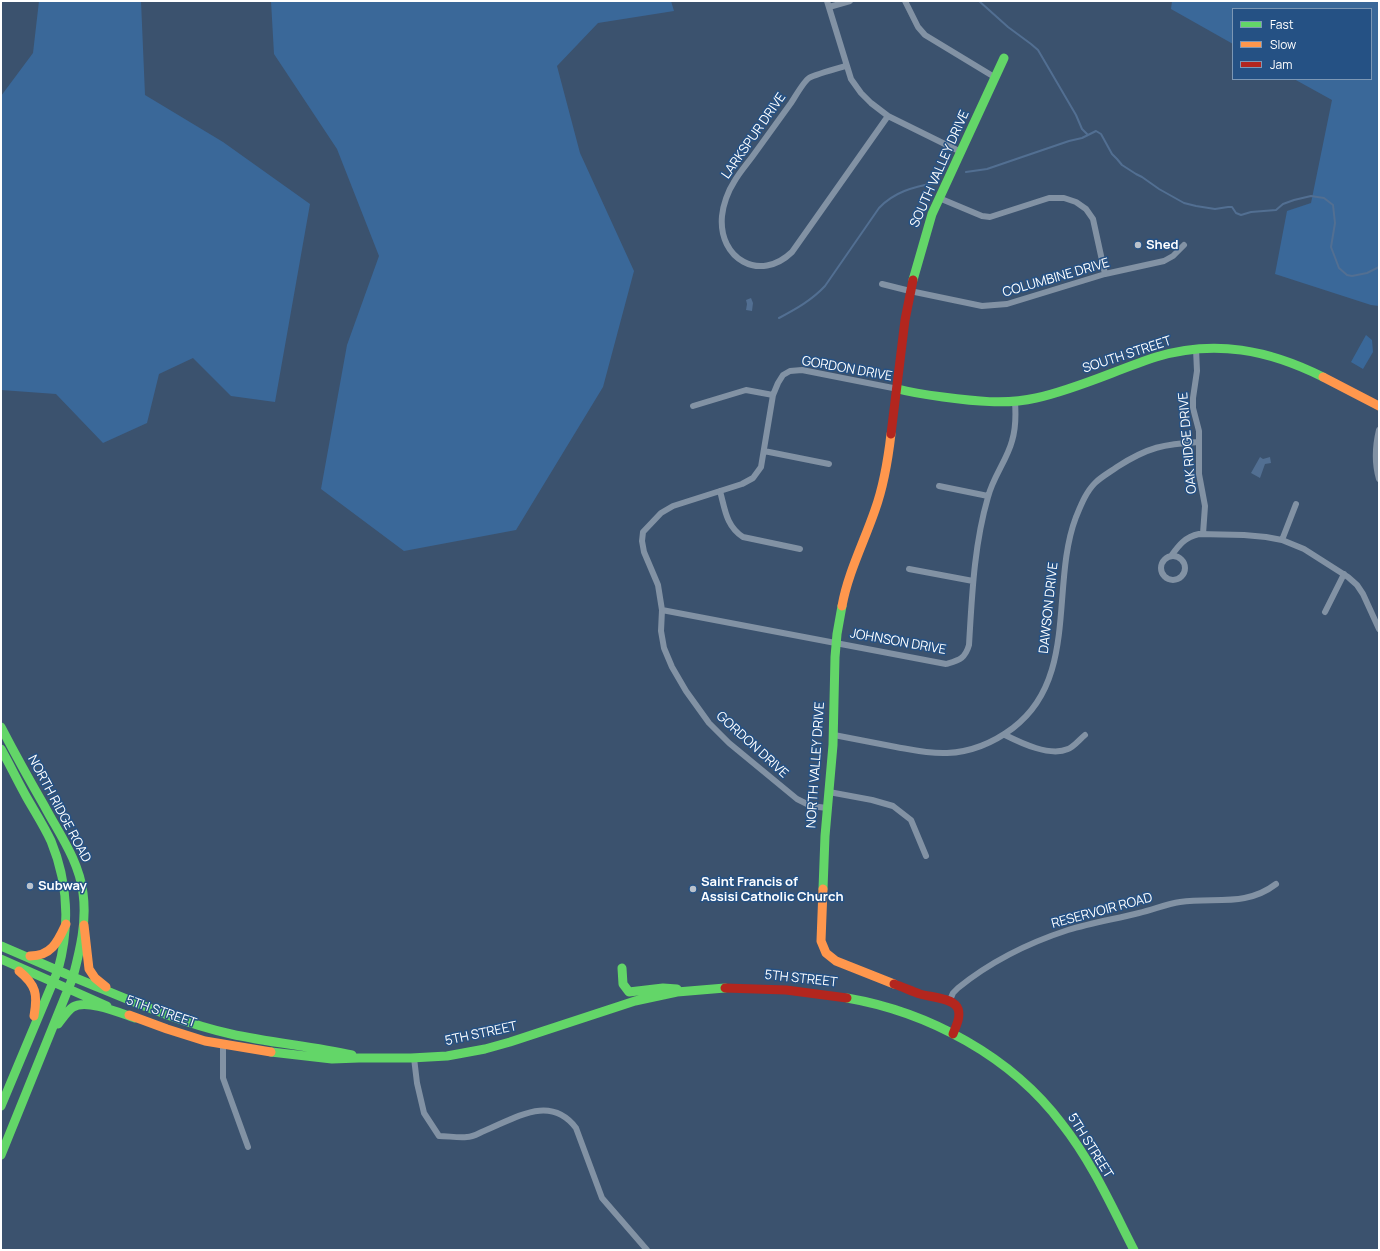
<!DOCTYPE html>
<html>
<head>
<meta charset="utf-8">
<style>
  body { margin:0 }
  #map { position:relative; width:1380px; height:1251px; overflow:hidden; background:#3b526e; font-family:Manrope,sans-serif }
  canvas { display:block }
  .frame { position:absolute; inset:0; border:2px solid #fff; pointer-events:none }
  .legend { position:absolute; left:1232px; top:8px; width:140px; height:72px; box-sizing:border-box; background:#255184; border:1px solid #7c97b5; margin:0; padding:5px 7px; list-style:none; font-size:12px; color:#fff }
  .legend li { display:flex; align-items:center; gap:8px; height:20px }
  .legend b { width:20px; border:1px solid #7c97b5 }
</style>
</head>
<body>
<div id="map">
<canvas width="1380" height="1251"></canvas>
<div class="frame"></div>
<ul class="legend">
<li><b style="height:5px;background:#63d668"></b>Fast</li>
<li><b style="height:5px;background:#ff974d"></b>Slow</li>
<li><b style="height:5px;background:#b3261e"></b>Jam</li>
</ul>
</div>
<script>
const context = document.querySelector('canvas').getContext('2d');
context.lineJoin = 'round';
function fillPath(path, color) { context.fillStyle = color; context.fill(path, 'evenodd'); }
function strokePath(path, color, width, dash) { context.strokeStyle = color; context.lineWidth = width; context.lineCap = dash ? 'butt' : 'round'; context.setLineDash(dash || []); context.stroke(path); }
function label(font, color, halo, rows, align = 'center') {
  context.font = font + ' Manrope,sans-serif'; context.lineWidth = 3; context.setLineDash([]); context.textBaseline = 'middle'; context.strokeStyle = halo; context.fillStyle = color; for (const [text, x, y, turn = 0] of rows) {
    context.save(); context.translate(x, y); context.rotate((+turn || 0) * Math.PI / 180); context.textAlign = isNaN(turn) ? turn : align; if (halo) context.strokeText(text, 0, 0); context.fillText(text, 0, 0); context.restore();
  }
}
fillPath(new Path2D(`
  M39 1H141L145 95 223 142 310 204 275 402 231 396 193 358 159 374 147 423 103 443 56 394 1 390V96L33 53Z
  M271 1H671L674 11 598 23 557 66 580 153 634 271 603 387 516 530 404 551 321 489 347 345 379 256 337 149 274 54Z
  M1172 1H1379V306L1371 305 1275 274 1287 211 1311 203 1332 100 1294 79H1371V9H1233V44L1171 9Z
  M1366 335 1372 340 1373 352 1363 369 1351 362Z`), '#3a6899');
fillPath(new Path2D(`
  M751 298 753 303 752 311 746 310 747 304 746 300Z
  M1260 457 1263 459 1270 457 1271 463 1265 464 1260 478 1251 473Z`), '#526f92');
strokePath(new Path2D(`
  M979 1 1008 27 1031 44 1038 50 1076 115 1082 129 1088 135 1096 131 1101 134 1112 154 1117 159 1122 165 1136 174 1142 177 1159 189 1184 203 1196 206 1215 209 1228 207H1232L1236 213 1241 215 1251 212 1276 210 1283 204 1294 200 1311 196 1324 198 1333 205 1335 223 1331 247 1339 268 1347 275 1352 276 1367 273 1379 267
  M966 172 987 169 1069 141 1082 138 1088 135
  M779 318C796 309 812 300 825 286L879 208C894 192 913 187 935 183`), '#526f92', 2);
strokePath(new Path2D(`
  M827 1 851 79 861 93 871 103 888 116 961 152
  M905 1 918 27 925 35 996 78
  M829 7 850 1
  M846 66C839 68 814 75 809 78 804 81 795 97 791 103 778 121 765 139 752 157 746 165 739 173 734 182 728 191 723 205 722 216 718 259 760 283 792 252L888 116
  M939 198 982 216 990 217 1049 198H1064L1076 202 1086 209 1093 219 1105 274
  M882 284 910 291 982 306 1007 304 1105 274 1164 261 1173 256 1184 245
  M1196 349 1197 371 1193 398V408L1199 431V474L1205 506 1203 534
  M693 406 746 390 773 395
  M1379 430C1375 447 1374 462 1379 479
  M764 451 829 464
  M939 486 988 496
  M720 491C725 509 726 526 743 537L800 549
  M1282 540 1296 504
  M1161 568a12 12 0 1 1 24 0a12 12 0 1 1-24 0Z
  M1171 556C1179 545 1185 537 1199 534L1244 535 1266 537 1282 540 1304 549 1348 577 1357 585 1363 594 1379 629
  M909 569 973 581
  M662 610 946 664C959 660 965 659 969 645 972 595 974 545 988 497 993 477 1007 460 1012 441 1016 428 1016 416 1015 402
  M1325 612 1344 574
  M834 735C855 739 875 743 896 747 913 750 930 754 947 753 972 752 993 743 1013 728 1079 678 1050 585 1076 517 1081 505 1086 492 1095 483 1101 477 1110 472 1117 467 1148 447 1164 444 1199 442
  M1005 735C1021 743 1050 757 1068 749 1074 747 1080 739 1085 735
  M829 792 872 800 893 806 911 820 926 856
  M827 808 811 806 797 799 729 743 709 723 686 691 672 667 664 648 661 631 662 610 658 585 644 552 642 541 643 532 661 513 673 506 742 484 753 478 761 467 773 395 778 383 783 375 790 371 802 370 898 389
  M950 1000 953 993 958 988C990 962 1028 943 1068 930 1091 923 1115 919 1139 913 1153 910 1166 904 1180 902 1215 897 1246 907 1276 884
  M223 1045V1078L248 1147
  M414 1058 417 1083 424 1113 439 1136C448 1136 458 1138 467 1137 473 1137 479 1133 484 1131 516 1118 550 1094 576 1128L602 1198 647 1250`), '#8292a4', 6);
strokePath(new Path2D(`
  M913 280 932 214 1004 58
  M898 389C913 393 928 395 943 397 973 401 1006 405 1036 398 1077 389 1116 370 1156 357 1215 339 1269 350 1323 377
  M1 727C15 754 30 781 45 807 60 835 79 861 83 893 87 922 80 950 73 977
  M1 749C10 765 18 782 27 798 35 812 44 826 51 841 68 882 70 927 58 970
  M823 889 825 836 833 745 835 657 837 634 842 606
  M1 946 73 977 1 1155
  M1 959 53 982 1 1106
  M622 968 623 984 629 992 663 988 677 989
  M56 975 53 982 107 1006
  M73 977C125 998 177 1022 231 1034 271 1043 312 1046 352 1055
  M847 998C929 1012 1012 1057 1062 1124 1092 1162 1112 1207 1134 1250
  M58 1024C63 1018 67 1011 73 1007 87 999 120 1013 135 1018
  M271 1052 332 1059 359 1058H411L447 1056 485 1049 510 1042 635 1001 677 992 725 988`), '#63d668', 9);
strokePath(new Path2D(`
  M1323 377 1379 406
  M842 606C848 573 864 542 875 510 884 485 888 460 891 434
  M823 889 821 941 826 953 836 961 894 984
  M84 925 89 969 95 978 106 987
  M30 956C52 956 58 941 66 924
  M19 971C36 985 38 994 34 1016
  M129 1015 167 1029 205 1041 271 1052`), '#ff974d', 9);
strokePath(new Path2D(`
  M891 434 905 320 913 280
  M894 984C903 987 911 991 920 994 930 997 952 998 957 1007 962 1015 956 1026 953 1034
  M725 988 786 990 847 998`), '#b3261e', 9);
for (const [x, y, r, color] of [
  [1138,245,4,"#bac2cc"],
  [30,886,4,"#bac2cc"],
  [693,889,4,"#bac2cc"]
]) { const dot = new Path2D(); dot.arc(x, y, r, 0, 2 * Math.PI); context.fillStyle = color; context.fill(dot); strokePath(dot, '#255184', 1.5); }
label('13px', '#fff', '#255184', [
  ["LARKSPUR DRIVE",754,136,-55],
  ["SOUTH VALLEY DRIVE",940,169,-66],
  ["COLUMBINE DRIVE",1056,278,-16],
  ["SOUTH STREET",1127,355,-18],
  ["GORDON DRIVE",847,369,10],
  ["OAK RIDGE DRIVE",1188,443,-95],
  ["DAWSON DRIVE",1049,608,-84],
  ["JOHNSON DRIVE",898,642,10],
  ["GORDON DRIVE",752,745,42],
  ["NORTH VALLEY DRIVE",816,765,-86],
  ["NORTH RIDGE ROAD",59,809,62],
  ["RESERVOIR ROAD",1102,911,-15],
  ["5TH STREET",801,979,6],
  ["5TH STREET",161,1012,19],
  ["5TH STREET",481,1034,-12],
  ["5TH STREET",1090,1146,58]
]);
label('bold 13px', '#fff', '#255184', [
  ["Shed",1146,245],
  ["Saint Francis of",701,882],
  ["Assisi Catholic Church",701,897],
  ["Subway",38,886]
], 'left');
</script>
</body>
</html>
